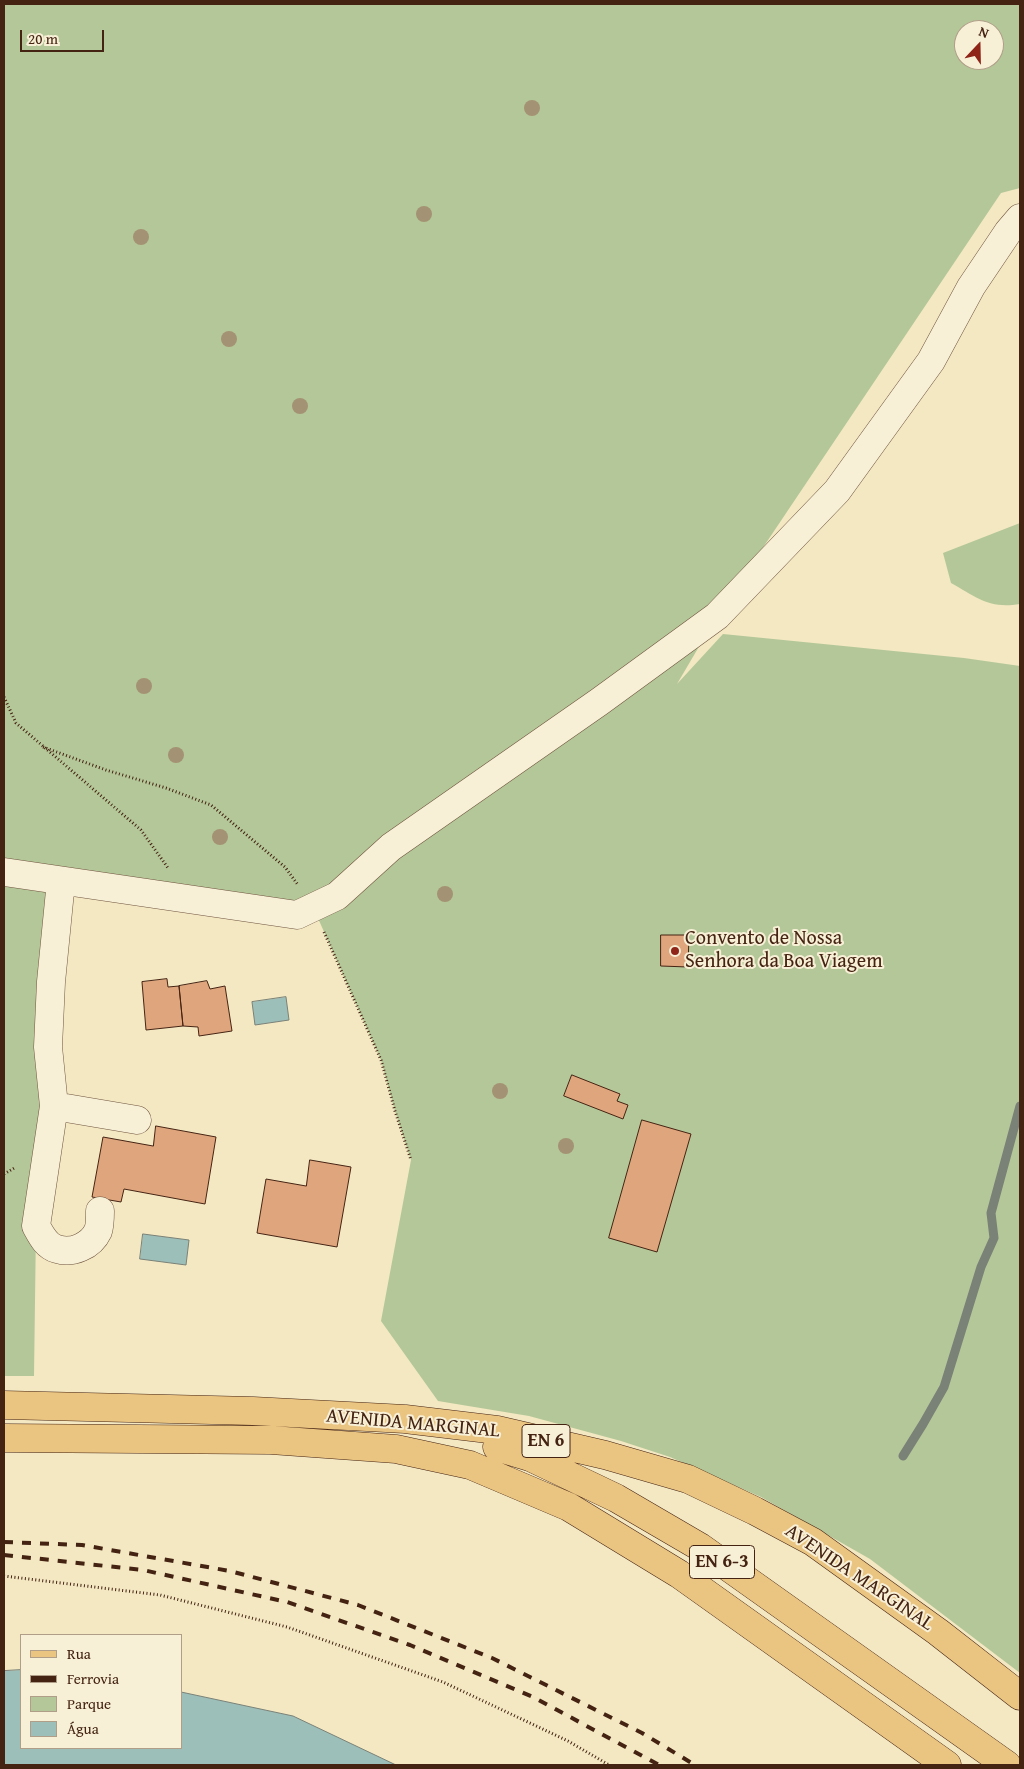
<!DOCTYPE html>
<html>
<head>
<meta charset="utf-8">
<style>
  body { margin:0 }
  #map { position:relative; width:1024px; height:1769px; overflow:hidden; background:#f3e8c2; font-family:"Gentium Book Plus",serif }
  canvas { display:block }
  .frame { position:absolute; inset:0; border:5px solid #452313; pointer-events:none }
  .legend { position:absolute; left:20px; top:1634px; width:162px; height:115px; box-sizing:border-box; background:#f7f0d7; border:1px solid #b09e89; margin:0; padding:6px 9px; list-style:none; font-size:15px; color:#452313 }
  .legend li { display:flex; align-items:center; gap:10px; height:25px }
  .legend b { width:25px; border:1px solid #b09e89 }
  .north { position:absolute; left:954px; top:20px; width:50px; height:50px; box-sizing:border-box; background:#f7f0d7; border:1px solid #b09e89; border-radius:50%; rotate:21deg; font-size:14px; font-weight:700; line-height:20px; text-align:center; color:#452313 }
  .north::after { content:''; display:block; margin:auto; width:18px; height:22px; background:#8f2418; clip-path:polygon(50% 0,100% 100%,50% 72%,0 100%) }
  .scale { position:absolute; left:20px; top:30px; width:84px; height:22px; box-sizing:border-box; border:2px solid #452313; border-top:0; padding-left:6px; font-size:15px; line-height:18px; white-space:nowrap; color:#452313; -webkit-text-stroke:4px #f7f0d7; paint-order:stroke }
</style>
</head>
<body>
<div id="map">
<canvas width="1024" height="1769"></canvas>
<div class="frame"></div>
<ul class="legend">
<li><b style="height:6px;background:#eac481"></b>Rua</li>
<li><b style="height:6px;background:#452313"></b>Ferrovia</li>
<li><b style="height:14px;background:#b4c798"></b>Parque</li>
<li><b style="height:14px;background:#9dbfb9"></b>Água</li>
</ul>
<div class="north">N</div>
<div class="scale">20 m</div>
</div>
<script>
const context = document.querySelector('canvas').getContext('2d');
context.lineJoin = 'round';
function fillPath(path, color) { context.fillStyle = color; context.fill(path, 'evenodd'); }
function strokePath(path, color, width, dash) { context.strokeStyle = color; context.lineWidth = width; context.lineCap = dash ? 'butt' : 'round'; context.setLineDash(dash || []); context.stroke(path); }
function label(font, color, halo, rows, align = 'center') {
  context.font = font + ' "Gentium Book Plus",serif'; context.lineWidth = 4; context.setLineDash([]); context.textBaseline = 'middle'; context.strokeStyle = halo; context.fillStyle = color; for (const [text, x, y, turn = 0] of rows) {
    context.save(); context.translate(x, y); context.rotate((+turn || 0) * Math.PI / 180); context.textAlign = isNaN(turn) ? turn : align; if (halo) context.strokeText(text, 0, 0); context.fillText(text, 0, 0); context.restore();
  }
}
fillPath(new Path2D(`
  M4 4H1020V188L1001 193 717 616 677 684 723 634 964 658 1020 666V1673L870 1559 761 1497 670 1457 621 1441 529 1416 438 1401 381 1321 411 1160 395 1111 381 1060 313 907 61 881 36 1226 34 1376H4ZM964 30H994V60H964Z
  M1020 523V604C989 609 978 598 951 583L943 553Z`), '#b4c798');
const water = new Path2D(`
  M286 997 289 1020 255 1025 252 1002Z
  M143 1234 189 1240 186 1265 140 1259Z
  M21 1670V1748H181V1692L293 1716 396 1765H4V1671Z`);
fillPath(water, '#9dbfb9');
strokePath(water, '#7a8177', 1);
strokePath(new Path2D(`
  M903 1456 923 1424 944 1387 981 1267 994 1238 991 1213 1020 1106`), '#7a8177', 9);
const building = new Path2D(`
  M661 935H689L688 967 661 966Z
  M167 979 168 987 179 986 183 1026 146 1030 142 982Z
  M207 981 210 989 225 986 232 1031 199 1036 198 1027 183 1026 179 986Z
  M572 1075 620 1094 617 1101 628 1105 623 1119 564 1096Z
  M642 1120 691 1134 657 1252 609 1238Z
  M156 1126 216 1137 205 1204 124 1189 121 1202 92 1197 103 1137 153 1146Z
  M310 1160 351 1167 337 1247 257 1233 266 1179 306 1186Z`);
fillPath(building, '#dfa57d');
strokePath(building, '#452313', 1);
const street = new Path2D(`
  M4 872 297 915 337 896 391 847 599 702 717 616 837 491 931 361 971 287 1008 232 1020 218
  M61 881 51 982 48 1047 54 1106 36 1226C41 1235 46 1246 57 1249 72 1254 91 1246 98 1231 100 1226 100 1217 100 1211
  M54 1106 137 1120`);
const primary = new Path2D(`
  M4 1405 253 1411 405 1419 497 1430 605 1455 688 1479 755 1511 813 1542 938 1632 1020 1696
  M4 1438 271 1440 396 1449 470 1465 569 1507 679 1574 947 1765
  M497 1447 530 1457 616 1498 700 1547 1007 1765`);
strokePath(street, '#70543f', 29);
strokePath(primary, '#452313', 29);
strokePath(new Path2D(`
  M4 697 16 723 141 830 168 868
  M43 747 106 770 166 788 211 805 285 867 298 885
  M324 932 381 1060 395 1111 411 1160
  M4 1174 16 1167
  M4 1576 160 1595 287 1627 443 1682 568 1741 609 1765`), '#452313', 3, [1, 2.5]);
strokePath(street, '#f7f0d7', 28);
strokePath(primary, '#eac481', 28);
strokePath(new Path2D(`
  M4 1542 82 1545 230 1571 358 1605 492 1658 642 1733 695 1765
  M4 1555 143 1570 287 1602 410 1645 533 1697 659 1765`), '#452313', 4, [9, 9]);
context.fillStyle = '#a39274';
for (const [x, y] of [
  [532,108],
  [424,214],
  [141,237],
  [229,339],
  [300,406],
  [144,686],
  [176,755],
  [220,837],
  [445,894],
  [500,1091],
  [566,1146]
]) { context.beginPath(); context.arc(x, y, 8, 0, 2 * Math.PI); context.fill(); }
for (const [x, y, r, color] of [
  [675,951,5,"#8f2418"]
]) { const dot = new Path2D(); dot.arc(x, y, r, 0, 2 * Math.PI); context.fillStyle = color; context.fill(dot); strokePath(dot, '#f7f0d7', 2); }
for (const [x, y, w] of [
  [546,1441,48],
  [722,1562,65]
]) { const box = new Path2D(); box.roundRect(x - w / 2, y - 16.5, w, 33, 4); context.fillStyle = '#f7f0d7'; context.fill(box); strokePath(box, '#452313', 1); }
label('bold 19px', '#452313', null, [
  ["EN 6",546,1441],
  ["EN 6-3",722,1562]
]);
label('20px', '#452313', '#f7f0d7', [
  ["Convento de Nossa",685,939],
  ["Senhora da Boa Viagem",685,962]
], 'left');
label('20px', '#452313', '#f7f0d7', [
  ["AVENIDA MARGINAL",413,1424,5],
  ["AVENIDA MARGINAL",859,1578,34]
]);
</script>
</body>
</html>
